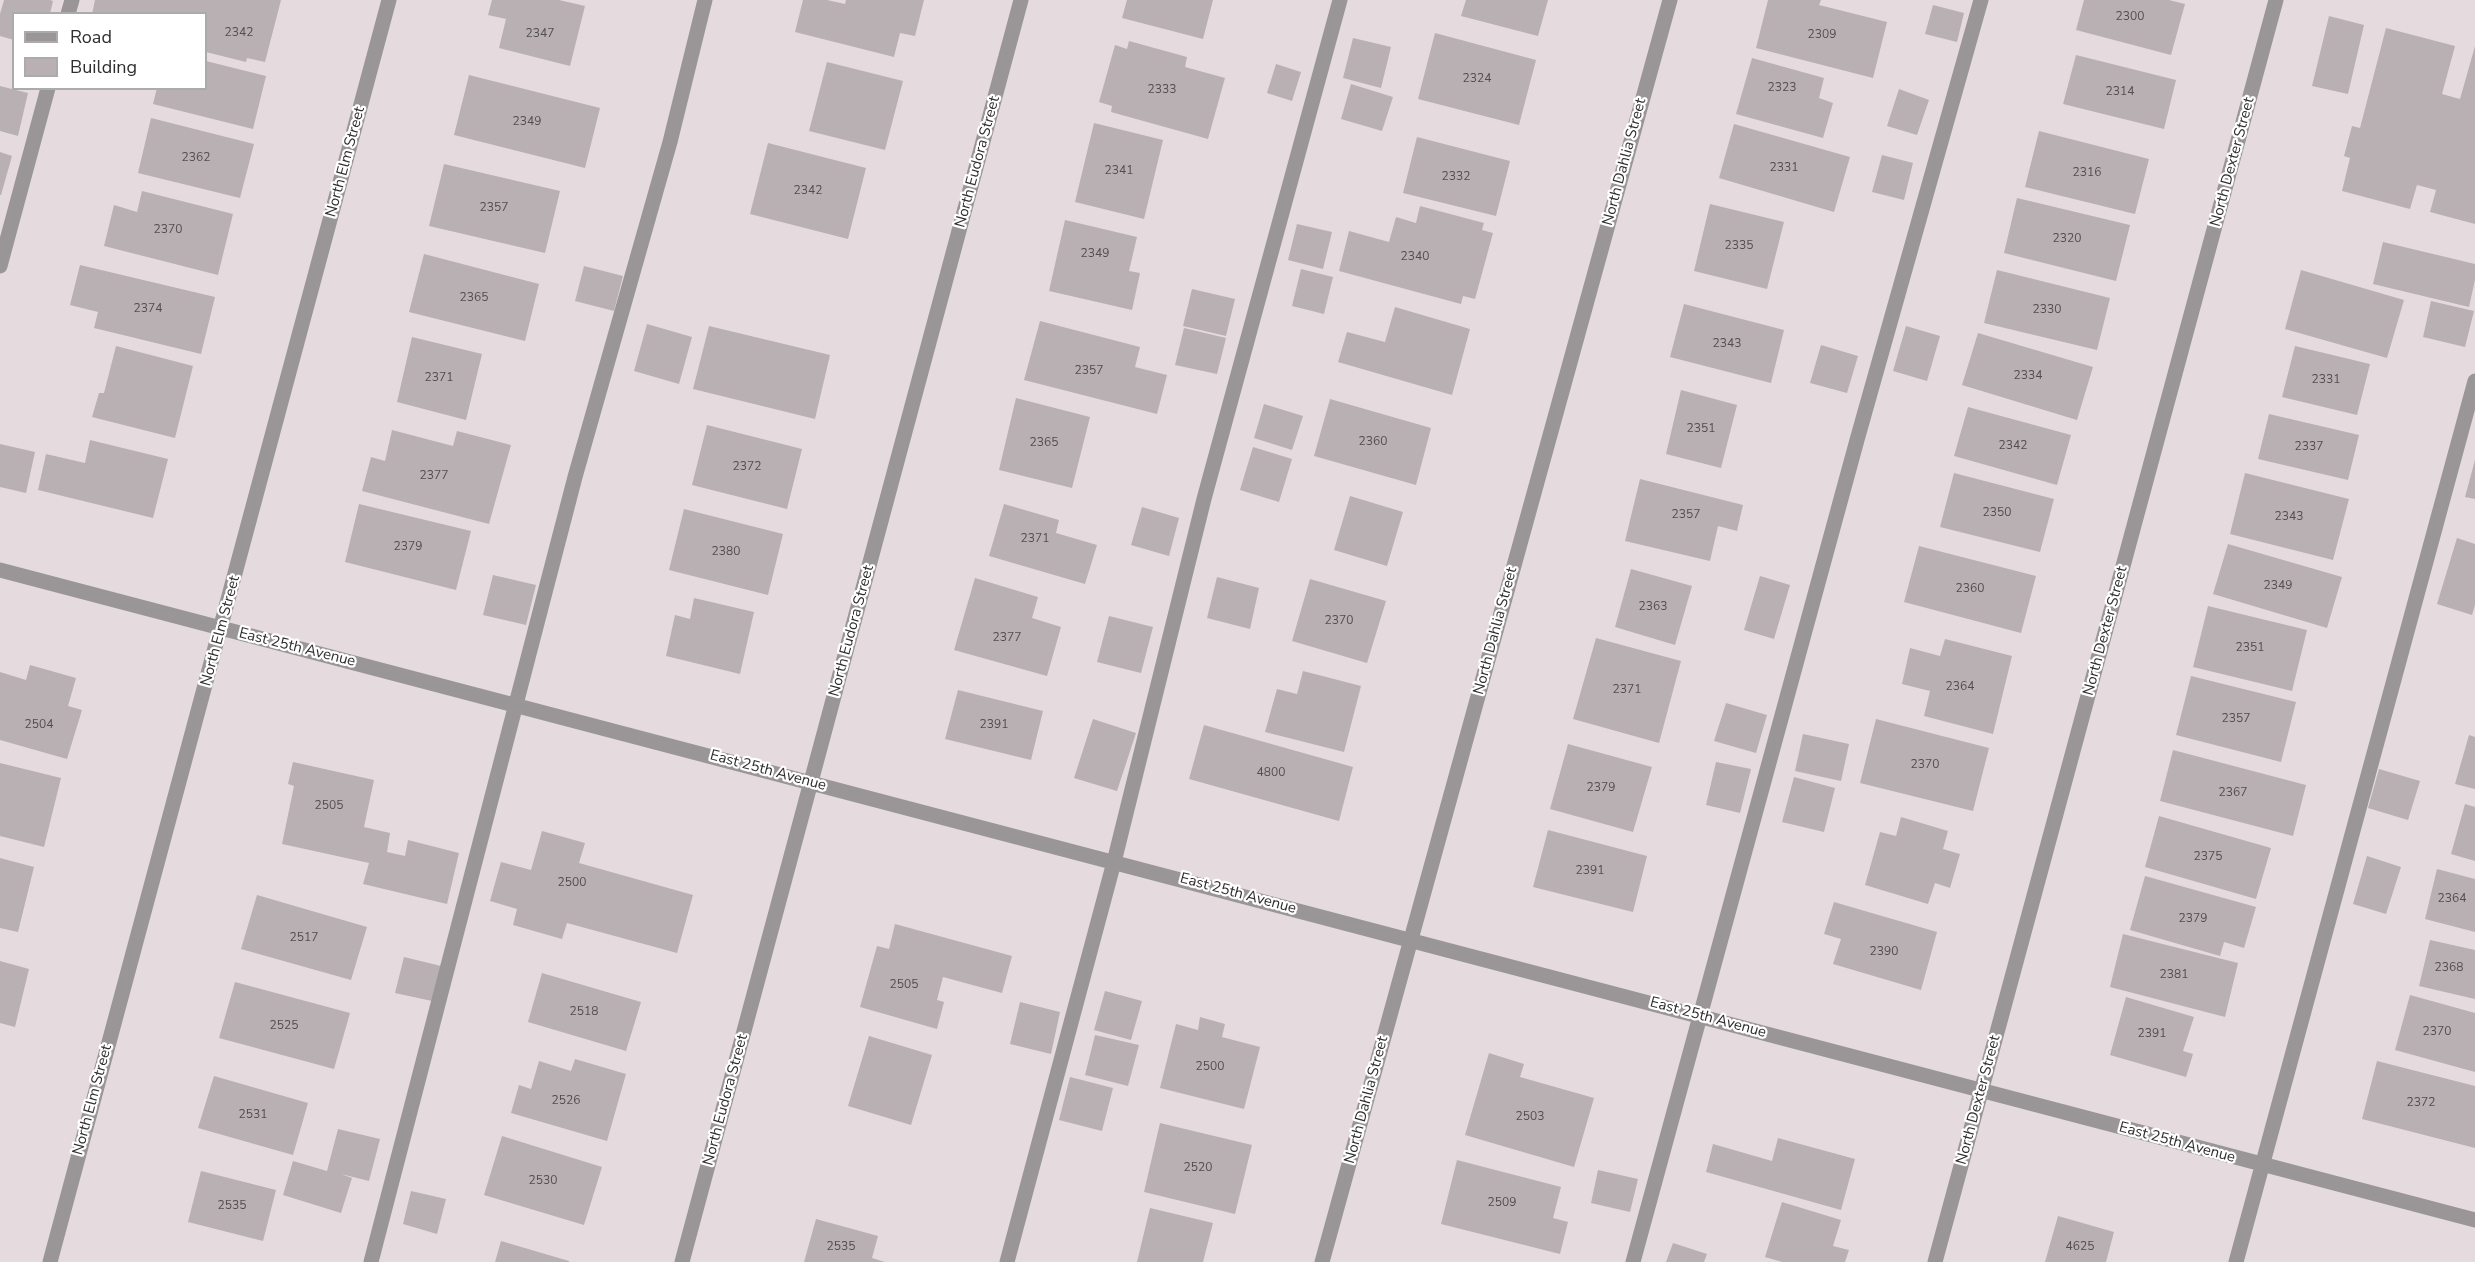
<!DOCTYPE html>
<html>
<head>
<meta charset="utf-8">
<style>
  body { margin:0 }
  #map { position:relative; width:2475px; height:1262px; overflow:hidden; background:#e5dbde; font-family:"Nunito Sans",sans-serif }
  canvas { display:block }
  .legend { position:absolute; left:12px; top:12px; width:195px; height:78px; box-sizing:border-box; background:#fff; border:2px solid #acabab; margin:0; padding:8px 10px; list-style:none; font-size:18px; color:#302d2e }
  .legend li { display:flex; align-items:center; gap:12px; height:30px }
  .legend b { width:30px; border:2px solid #acabab }
</style>
</head>
<body>
<div id="map">
<canvas width="2475" height="1262"></canvas>
<ul class="legend">
<li><b style="height:8px;background:#9a9697"></b>Road</li>
<li><b style="height:16px;background:#b9b0b3"></b>Building</li>
</ul>
</div>
<script>
const context = document.querySelector('canvas').getContext('2d');
context.lineJoin = 'round';
function fillPath(path, color) { context.fillStyle = color; context.fill(path, 'evenodd'); }
function strokePath(path, color, width, dash) { context.strokeStyle = color; context.lineWidth = width; context.lineCap = dash ? 'butt' : 'round'; context.setLineDash(dash || []); context.stroke(path); }
function label(font, color, halo, rows, align = 'center') {
  context.font = font + ' "Nunito Sans",sans-serif'; context.lineWidth = 4.5; context.setLineDash([]); context.textBaseline = 'middle'; context.strokeStyle = halo; context.fillStyle = color; for (const [text, x, y, turn = 0] of rows) {
    context.save(); context.translate(x, y); context.rotate((+turn || 0) * Math.PI / 180); context.textAlign = isNaN(turn) ? turn : align; if (halo) context.strokeText(text, 0, 0); context.fillText(text, 0, 0); context.restore();
  }
}
fillPath(new Path2D(`
  M4 0H50L53 1 50 14H14V40L0 36V14Z
  M95 0H281L265 62 247 58 246 62 206 52V14H92Z
  M492 0H559L585 6 570 66 499 48 506 19 488 15Z
  M803 0H827L845 4 846 0H924L915 36 900 33 894 57 795 32Z
  M1127 0H1213L1203 39 1122 18Z
  M1466 0H1548L1538 36 1461 16Z
  M1768 0H1821L1819 5 1887 22 1873 78 1756 48Z
  M2084 0H2169L2185 4 2171 55 2076 30Z
  M1933 5 1964 13 1957 42 1925 34Z
  M2329 16 2364 25 2348 94 2312 86Z
  M2386 28 2455 46 2442 94 2460 99 2475 46V224L2430 212 2436 190 2417 185 2410 209 2342 191 2350 158 2344 156 2352 126 2360 128Z
  M1435 33 1536 60 1519 125 1418 99Z
  M1353 38 1391 47 1381 88 1343 78Z
  M1129 41 1187 57 1185 67 1225 78 1208 139 1111 112 1112 106 1099 102 1115 45 1127 49Z
  M2076 55 2176 80 2164 129 2063 104Z
  M1752 58 1824 78 1819 98 1833 103 1823 138 1736 114Z
  M206 61 266 76 253 129 153 104 157 88H206Z
  M827 62 903 81 885 150 809 131Z
  M1276 64 1301 72 1292 101 1267 93Z
  M469 75 600 108 585 168 454 135Z
  M1351 84 1393 97 1382 131 1341 119Z
  M0 86 28 93 18 136 0 131Z
  M1899 89 1929 100 1917 135 1887 126Z
  M151 118 254 144 240 198 138 173Z
  M1094 123 1163 140 1144 219 1075 202Z
  M1734 124 1850 157 1834 212 1719 178Z
  M2039 131 2149 159 2135 214 2025 187Z
  M1417 137 1510 161 1496 216 1403 193Z
  M768 143 866 168 848 239 750 214Z
  M0 152 12 156 1 195H0Z
  M1882 155 1913 163 1904 200 1872 192Z
  M444 164 560 191 545 253 429 226Z
  M142 191 233 214 218 275 104 246 114 205 137 212Z
  M2017 198 2130 225 2116 281 2004 253Z
  M1710 204 1784 222 1767 289 1694 271Z
  M1420 206 1484 223 1482 230 1493 233 1475 299 1463 296 1461 304 1339 271 1349 231 1389 242 1396 217 1416 223Z
  M1065 220 1137 237 1129 271 1140 273 1132 310 1049 291Z
  M1297 224 1332 232 1323 269 1288 260Z
  M2383 242 2475 264V280L2469 307 2373 284Z
  M424 254 539 284 525 341 409 312Z
  M80 265 215 297 201 354 94 328 98 312 70 305Z
  M584 266 623 276 614 311 575 301Z
  M1301 269 1333 277 1324 314 1292 306Z
  M1997 270 2110 298 2097 350 1984 323Z
  M2301 270 2404 300 2387 358 2285 329Z
  M1192 289 1235 299 1226 336 1183 326Z
  M2431 301 2474 311 2465 347 2423 337Z
  M1684 304 1784 330 1771 383 1670 357Z
  M1395 307 1470 329 1452 395 1338 362 1347 332 1385 342Z
  M1040 321 1140 347 1135 367 1167 375 1157 414 1024 380Z
  M647 324 692 337 679 384 634 371Z
  M709 326 830 355 815 419 693 389Z
  M1906 326 1940 336 1927 381 1893 371Z
  M1184 328 1226 338 1217 374 1175 365Z
  M1978 333 2093 367 2077 420 1962 385Z
  M412 337 482 354 466 420 397 402Z
  M1821 345 1858 356 1847 393 1810 383Z
  M116 346 193 366 175 438 92 417 99 393H104Z
  M2295 346 2370 364 2357 415 2282 397Z
  M1681 390 1737 405 1721 468 1666 454Z
  M1016 398 1090 417 1072 488 999 470Z
  M1330 399 1431 428 1416 485 1314 456Z
  M1264 404 1303 416 1292 450 1254 438Z
  M1968 407 2071 435 2057 485 1954 456Z
  M2269 414 2359 435 2348 480 2258 459Z
  M707 425 802 449 787 509 692 485Z
  M392 430 453 446 457 431 511 445 489 524 362 491 371 457 385 461Z
  M90 440 168 459 153 518 38 490 46 454 85 463Z
  M0 444 35 452 26 493 0 487Z
  M1253 447 1292 459 1279 502 1240 490Z
  M2475 460V499L2465 497Z
  M1954 473 2054 499 2040 552 1940 527Z
  M2245 473 2349 499 2333 560 2230 534Z
  M1640 479 1743 505 1737 531 1718 526 1710 561 1625 541Z
  M1350 496 1403 512 1387 566 1334 550Z
  M359 504 471 531 456 590 345 562Z
  M1004 504 1059 520 1056 533 1097 545 1085 584 989 556Z
  M1142 507 1179 518 1169 556 1131 545Z
  M684 509 783 534 768 595 669 570Z
  M2457 538 2475 544V605L2472 615 2437 604Z
  M2228 544 2342 577 2327 628 2213 594Z
  M1919 546 2036 576 2021 633 1904 602Z
  M1631 569 1692 586 1675 645 1615 627Z
  M493 575 536 585 526 625 483 615Z
  M1760 576 1790 585 1774 639 1744 630Z
  M1217 577 1259 588 1250 629 1207 618Z
  M975 578 1038 597 1032 618 1061 627 1047 676 954 650Z
  M1310 579 1386 601 1367 663 1292 641Z
  M694 598 754 612 740 674 666 656 675 615 690 619Z
  M2208 606 2307 630 2292 691 2193 667Z
  M1109 616 1153 627 1141 673 1097 662Z
  M1596 638 1681 661 1659 743 1573 719Z
  M1945 639 2012 656 1993 734 1924 716 1930 691 1902 684 1910 648 1940 656Z
  M30 665 76 678 68 706 82 710 67 759 0 740V672L26 680Z
  M1303 671 1361 686 1344 752 1265 732 1277 689 1297 694Z
  M2191 676 2296 702 2281 762 2176 735Z
  M958 690 1043 711 1031 760 945 739Z
  M1726 703 1767 715 1756 753 1714 741Z
  M1093 719 1136 733 1117 791 1074 778Z
  M1876 719 1989 748 1973 811 1860 783Z
  M1204 725 1353 767 1339 821 1189 779Z
  M1803 734 1849 744 1841 781 1795 771Z
  M2469 735 2475 737V789L2455 784Z
  M1568 744 1652 767 1633 832 1550 809Z
  M2173 750 2306 785 2293 836 2160 801Z
  M293 762 374 780 364 827 390 833 387 852 405 856 408 840 459 853 447 904 363 884 369 863 282 844 294 786 288 784Z
  M1716 762 1751 769 1740 813 1706 805Z
  M0 763 61 778 44 847 0 836Z
  M2379 769 2420 781 2408 820 2368 808Z
  M1794 777 1835 788 1824 832 1782 822Z
  M2465 804 2475 807V861L2451 854Z
  M2159 816 2271 848 2256 899 2145 867Z
  M1901 817 1948 831 1943 849 1960 854 1950 888 1935 883 1928 904 1865 885 1880 832 1896 836Z
  M1548 830 1647 856 1633 912 1533 887Z
  M542 831 585 843 579 863 693 895 677 953 567 923 562 939 513 925 517 909 490 901 501 862 531 870Z
  M2367 856 2401 867 2386 914 2353 904Z
  M0 858 34 867 18 932 0 928Z
  M2437 869 2475 879V932L2425 919Z
  M2145 876 2256 907 2244 948 2224 942 2220 956 2130 930Z
  M257 895 367 927 351 980 241 949Z
  M1834 902 1937 932 1921 990 1833 964 1841 939 1824 934Z
  M895 924 1012 956 1002 993 943 977 937 1000 944 1002 937 1029 860 1007 877 946 889 949Z
  M2123 934 2238 963 2225 1017 2110 987Z
  M2430 940 2475 950V999L2419 986Z
  M404 957 441 966 432 1001 395 993Z
  M0 961 29 969 15 1027 0 1023Z
  M542 973 641 1002 626 1051 528 1022Z
  M235 982 350 1013 334 1069 219 1038Z
  M1105 991 1142 1001 1131 1040 1094 1030Z
  M2410 995 2475 1013V1072L2395 1050Z
  M2126 997 2194 1017 2183 1051 2193 1054 2186 1077 2110 1055Z
  M1020 1002 1060 1012 1051 1054 1010 1044Z
  M1200 1017 1225 1024 1222 1037 1260 1047 1244 1109 1160 1088 1176 1024 1198 1030Z
  M1095 1035 1139 1045 1128 1086 1085 1075Z
  M869 1036 932 1055 911 1125 848 1106Z
  M1489 1053 1524 1064 1520 1077 1594 1098 1574 1167 1465 1135Z
  M575 1059 626 1074 607 1141 511 1113 519 1085 531 1089 539 1061 571 1071Z
  M2377 1061 2475 1086V1148L2362 1119Z
  M214 1076 308 1103 293 1155 198 1128Z
  M1070 1077 1113 1088 1102 1131 1059 1120Z
  M1160 1123 1252 1145 1235 1214 1144 1192Z
  M338 1129 380 1139 369 1181 341 1174 352 1178 341 1213 283 1195 293 1161 327 1171Z
  M502 1136 602 1167 584 1225 484 1195Z
  M1778 1138 1855 1159 1841 1210 1706 1172 1713 1144 1772 1161Z
  M1457 1160 1561 1187 1553 1218 1568 1222 1560 1254 1441 1224Z
  M1598 1170 1638 1179 1630 1212 1591 1203Z
  M201 1171 276 1190 263 1241 188 1222Z
  M411 1191 446 1199 437 1234 403 1224Z
  M1782 1202 1841 1220 1833 1246 1849 1250 1845 1262H1782L1765 1257Z
  M1150 1208 1213 1223 1203 1262H1137Z
  M2058 1216 2114 1232 2106 1262H2045Z
  M816 1219 878 1236 872 1258 885 1262H804Z
  M501 1241 569 1261V1262H495Z
  M1673 1243 1707 1254 1704 1262H1666Z`), '#b9b0b3');
strokePath(new Path2D(`
  M68 14 72 0
  M0 266 48 88
  M0 570 2475 1220
  M50 1262 389 0
  M371 1262 575 477 670 142 705 0
  M682 1262 1021 0
  M1007 1262 1114 862 1204 499 1340 0
  M1322 1262 1670 0
  M1633 1262 1857 440 1981 0
  M1935 1262 2276 0
  M2236 1262 2475 381`), '#9a9697', 15);
label('12px', '#524e4f', null, [
  ["2300",2130,17],
  ["2342",239,33],
  ["2347",540,34],
  ["2309",1822,35],
  ["2324",1477,79],
  ["2323",1782,88],
  ["2333",1162,90],
  ["2314",2120,92],
  ["2349",527,122],
  ["2362",196,158],
  ["2331",1784,168],
  ["2341",1119,171],
  ["2316",2087,173],
  ["2332",1456,177],
  ["2342",808,191],
  ["2357",494,208],
  ["2370",168,230],
  ["2320",2067,239],
  ["2335",1739,246],
  ["2349",1095,254],
  ["2340",1415,257],
  ["2365",474,298],
  ["2374",148,309],
  ["2330",2047,310],
  ["2343",1727,344],
  ["2357",1089,371],
  ["2334",2028,376],
  ["2371",439,378],
  ["2331",2326,380],
  ["2351",1701,429],
  ["2360",1373,442],
  ["2365",1044,443],
  ["2342",2013,446],
  ["2337",2309,447],
  ["2372",747,467],
  ["2377",434,476],
  ["2350",1997,513],
  ["2357",1686,515],
  ["2343",2289,517],
  ["2371",1035,539],
  ["2379",408,547],
  ["2380",726,552],
  ["2349",2278,586],
  ["2360",1970,589],
  ["2363",1653,607],
  ["2370",1339,621],
  ["2377",1007,638],
  ["2351",2250,648],
  ["2364",1960,687],
  ["2371",1627,690],
  ["2357",2236,719],
  ["2504",39,725],
  ["2391",994,725],
  ["2370",1925,765],
  ["4800",1271,773],
  ["2379",1601,788],
  ["2367",2233,793],
  ["2505",329,806],
  ["2375",2208,857],
  ["2391",1590,871],
  ["2500",572,883],
  ["2364",2452,899],
  ["2379",2193,919],
  ["2517",304,938],
  ["2390",1884,952],
  ["2368",2449,968],
  ["2381",2174,975],
  ["2505",904,985],
  ["2518",584,1012],
  ["2525",284,1026],
  ["2370",2437,1032],
  ["2391",2152,1034],
  ["2500",1210,1067],
  ["2526",566,1101],
  ["2372",2421,1103],
  ["2531",253,1115],
  ["2503",1530,1117],
  ["2520",1198,1168],
  ["2530",543,1181],
  ["2509",1502,1203],
  ["2535",232,1206],
  ["2535",841,1247],
  ["4625",2080,1247]
]);
label('15px', '#302d2e', '#fff', [
  ["North Elm Street",346,162,-75],
  ["North Eudora Street",978,162,-75],
  ["North Dahlia Street",1625,162,-75],
  ["North Dexter Street",2233,162,-75],
  ["North Elm Street",221,631,-75],
  ["North Eudora Street",852,631,-75],
  ["North Dahlia Street",1496,631,-75],
  ["North Dexter Street",2106,631,-75],
  ["East 25th Avenue",297,648,14],
  ["East 25th Avenue",768,771,15],
  ["East 25th Avenue",1238,894,15],
  ["East 25th Avenue",1708,1018,15],
  ["North Elm Street",93,1100,-75],
  ["North Eudora Street",726,1100,-75],
  ["North Dahlia Street",1367,1100,-75],
  ["North Dexter Street",1979,1100,-75],
  ["East 25th Avenue",2177,1143,15]
]);
</script>
</body>
</html>
